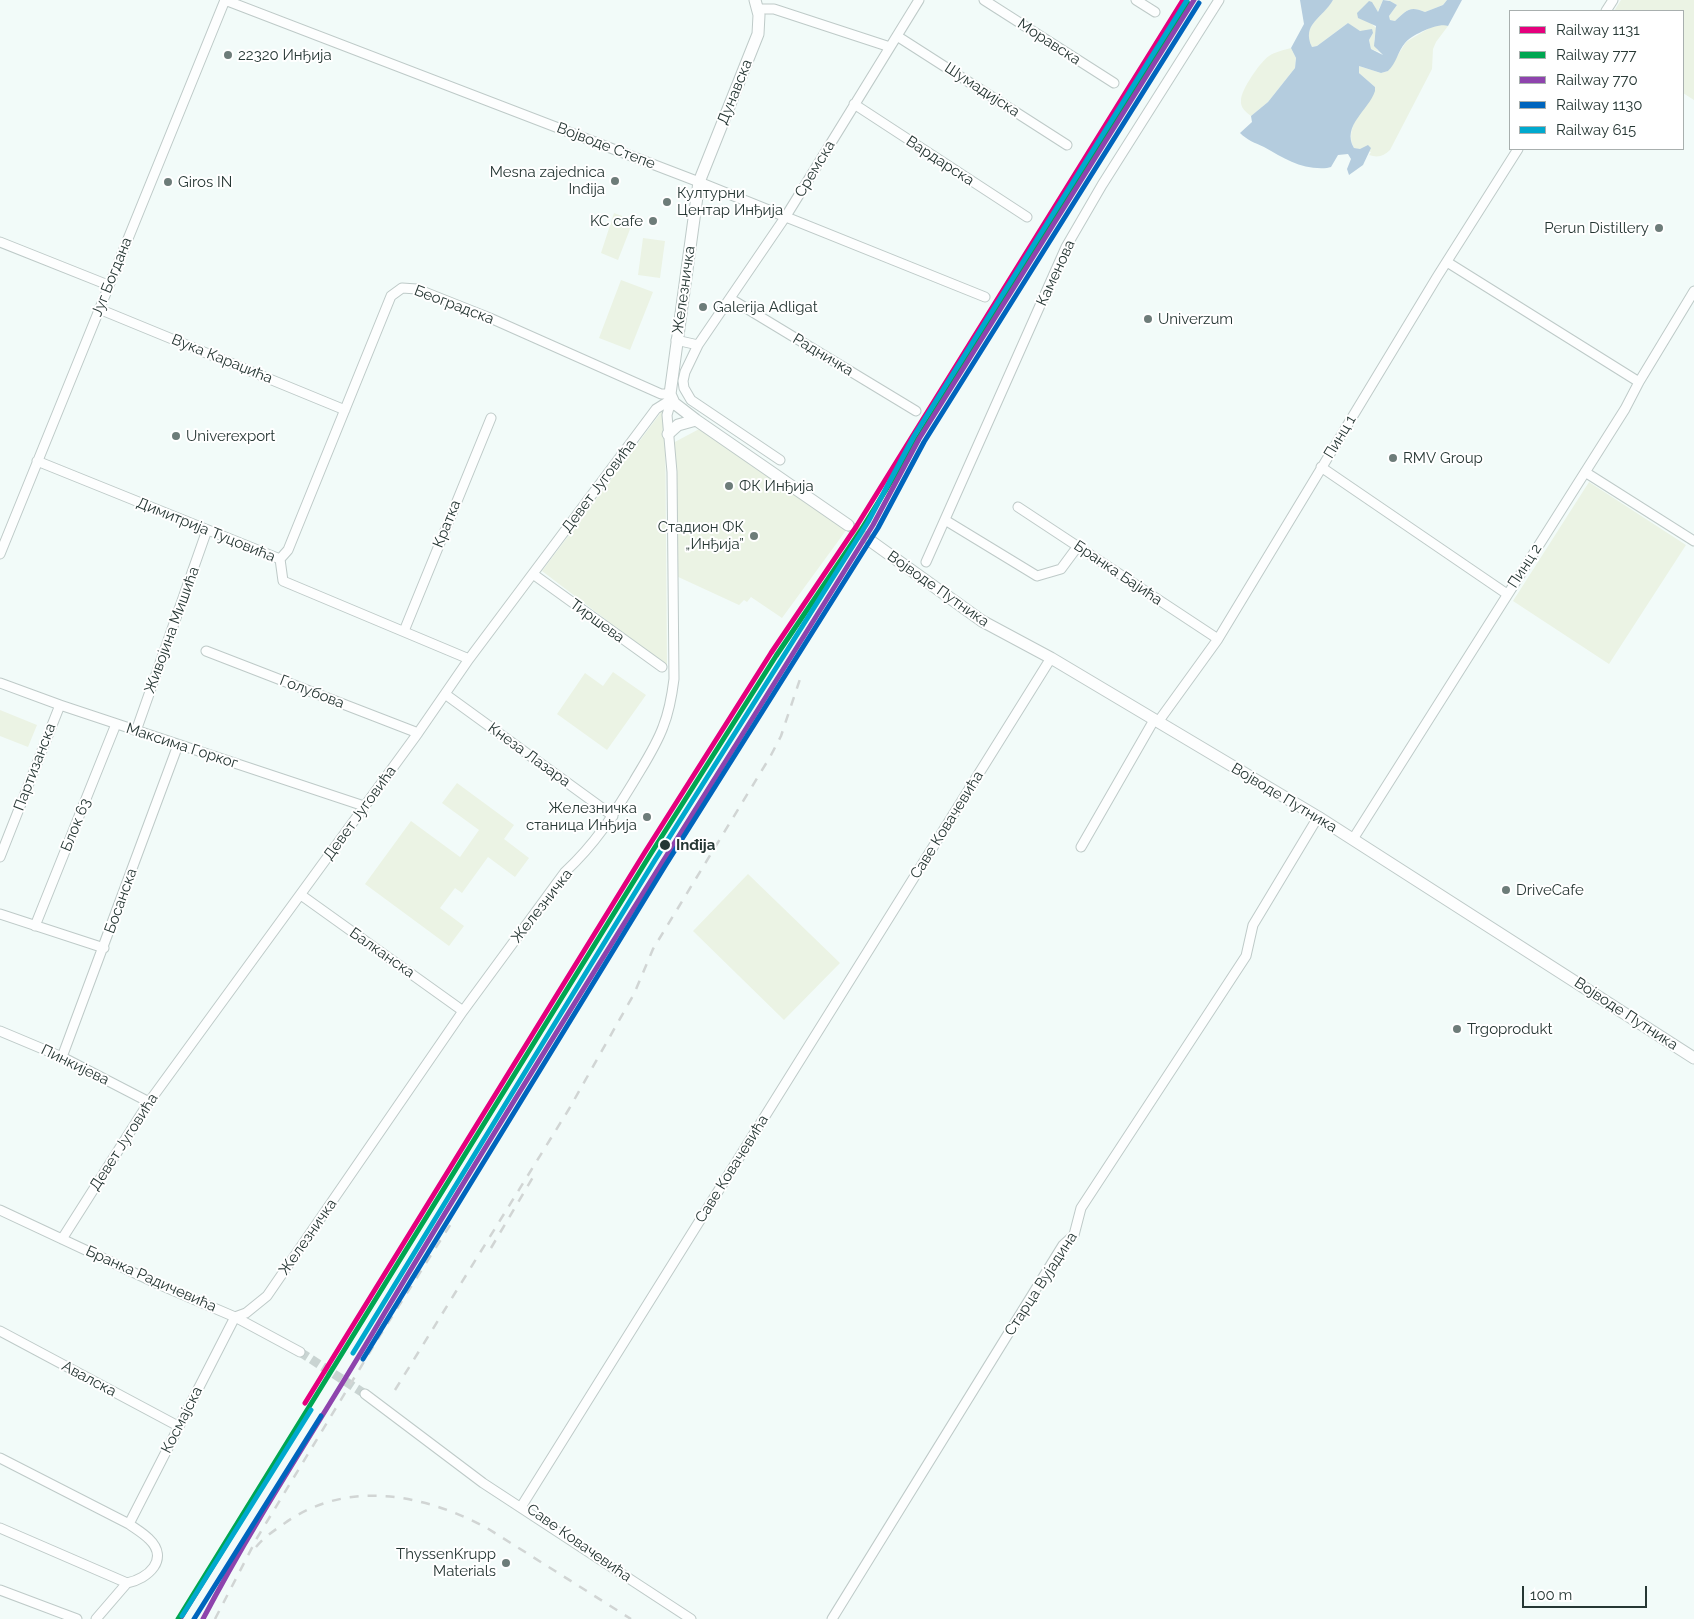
<!DOCTYPE html>
<html>
<head>
<meta charset="utf-8">
<style>
  body { margin:0 }
  #map { position:relative; width:1694px; height:1619px; overflow:hidden; background:#f2fbf9; font-family:Raleway,sans-serif }
  canvas { display:block }
  .legend { position:absolute; left:1509px; top:10px; width:175px; height:140px; box-sizing:border-box; background:#fff; border:1px solid #a8afae; margin:0; padding:6px 9px; list-style:none; font-size:15px; color:#263734 }
  .legend li { display:flex; align-items:center; gap:10px; height:25px }
  .legend b { width:25px; border:1px solid #a8afae }
  .scale { position:absolute; left:1522px; top:1586px; width:125px; height:22px; box-sizing:border-box; border:2px solid #263734; border-top:0; padding-left:6px; font-size:15px; line-height:18px; white-space:nowrap; color:#263734; -webkit-text-stroke:4px #fff; paint-order:stroke }
</style>
</head>
<body>
<div id="map">
<canvas width="1694" height="1619"></canvas>
<ul class="legend">
<li><b style="height:6px;background:#e5007d"></b>Railway 1131</li>
<li><b style="height:6px;background:#00a651"></b>Railway 777</li>
<li><b style="height:6px;background:#8e44ad"></b>Railway 770</li>
<li><b style="height:6px;background:#0065bd"></b>Railway 1130</li>
<li><b style="height:6px;background:#00a9ce"></b>Railway 615</li>
</ul>
<div class="scale">100 m</div>
</div>
<script>
const context = document.querySelector('canvas').getContext('2d');
context.lineJoin = 'round';
function fillPath(path, color) { context.fillStyle = color; context.fill(path, 'evenodd'); }
function strokePath(path, color, width, dash) { context.strokeStyle = color; context.lineWidth = width; context.lineCap = dash ? 'butt' : 'round'; context.setLineDash(dash || []); context.stroke(path); }
function label(font, color, halo, rows, align = 'center') {
  context.font = font + ' Raleway,sans-serif'; context.lineWidth = 4; context.setLineDash([]); context.textBaseline = 'middle'; context.strokeStyle = halo; context.fillStyle = color; for (const [text, x, y, turn = 0] of rows) {
    context.save(); context.translate(x, y); context.rotate((+turn || 0) * Math.PI / 180); context.textAlign = isNaN(turn) ? turn : align; if (halo) context.strokeText(text, 0, 0); context.fillText(text, 0, 0); context.restore();
  }
}
fillPath(new Path2D(`
  M1333 0H1383L1372 24 1377 29 1374 40 1377 50 1386 54 1371 49 1369 40 1373 33 1356 30 1348 23 1317 46 1312 47C1300 26 1323 17 1333 0Z
  M1388 0H1447L1443 5 1425 12C1409 5 1406 11 1395 21L1390 20 1389 16 1397 5Z
  M1621 0H1694V100L1683 93V11H1614Z
  M1445 24 1448 26 1436 42 1433 49 1432 69 1390 150C1384 156 1378 158 1369 155L1371 152 1354 148C1343 129 1366 103 1375 87L1359 73V66L1381 73 1388 71 1406 42 1431 27Z
  M1291 48 1296 58 1295 68 1268 102 1251 116C1246 112 1240 108 1241 100 1241 90 1260 62 1269 56 1275 52 1284 50 1291 48Z
  M614 213 622 216 621 219 632 224 618 260 601 253Z
  M643 238 665 241 660 278 638 275Z
  M621 280 653 292 630 350 599 338Z
  M665 407 667 666 542 571Z
  M701 428 847 529 782 618 751 597 747 602 744 600 739 605 674 575 673 443Z
  M1589 482 1686 545 1609 664 1513 601Z
  M613 672 646 695 607 750 557 714 585 673 603 686Z
  M0 710 37 725 28 747 0 736Z
  M457 783 514 825 504 839 529 858 515 877 488 857 462 893 455 888 440 908 464 926 449 946 365 884 411 821 460 857 479 830 442 803Z
  M748 874 840 963 784 1020 693 931Z`), '#ebf3e4');
fillPath(new Path2D(`
  M1300 0H1333C1323 18 1301 24 1312 47L1317 46 1348 23 1360 31 1372 29 1373 33 1369 40 1371 49 1383 55 1374 46 1376 26 1358 18 1357 13 1369 1 1372 2 1378 12 1383 0 1390 1 1397 5 1389 16 1390 20 1395 21C1406 11 1409 5 1425 12L1443 5 1447 0H1462L1448 26C1439 22 1411 35 1405 43 1398 51 1396 64 1388 71L1381 73 1359 66V73L1375 87V91C1369 110 1341 126 1354 148L1360 149 1368 145 1371 148 1363 165 1349 175 1347 169 1351 159 1348 154 1338 155 1331 167 1327 168C1302 170 1285 159 1264 147 1255 143 1247 140 1240 133L1252 122 1251 116 1268 102 1295 68 1296 58 1291 48 1304 24Z`), '#b4ccde');
strokePath(new Path2D(`
  M300 1352 365 1394`), '#c9d4d2', 9, [9, 4.5]);
strokePath(new Path2D(`
  M848 525 872 542`), '#c9d4d2', 11, [11, 5.5]);
const minor = new Path2D(`
  M225 0 699 182 985 297
  M984 0 1114 83
  M1136 0 1155 12
  M758 9H774L890 47
  M1606 11 1613 0
  M897 36 1067 145
  M854 104 1027 217
  M0 242 108 285
  M1447 262 1639 382
  M731 299 916 411
  M99 309 345 410
  M676 340 698 345
  M780 460 691 400 684 388 683 381 685 372 698 345 786 216 919 0
  M37 461 280 559
  M1321 467 1507 594
  M1585 472 1694 541
  M1018 507 1218 639
  M945 520 1037 576 1061 569 1078 546
  M0 554 225 0
  M280 559 288 550 391 296 402 288 417 289 490 318 661 394H670
  M280 559 283 581 469 659
  M926 562 1066 247 1102 185 1219 0
  M533 574 662 667
  M404 631 491 418
  M206 651 418 733
  M0 683 60 705 364 806
  M445 694 613 816
  M1158 722 1218 639 1437 277 1518 149
  M136 731 207 530
  M1353 839 1625 409 1639 382 1694 291
  M1081 847 1154 720
  M0 857 60 705
  M301 895 463 1011
  M0 914 104 948
  M35 926 116 724
  M0 1031 62 1057 149 1102
  M62 1057 178 745
  M0 1210 158 1284 235 1317 300 1352
  M62 1239 149 1102 418 733 469 659 656 409 672 399
  M235 1317 246 1313 267 1296 463 1011 565 872C596 843 612 817 634 781 644 764 656 746 663 727 669 712 672 695 674 679L672 472 667 415 669 408 674 403
  M0 1331 178 1426
  M365 1394 483 1483 691 1619
  M0 1458 129 1524
  M521 1507 1051 658
  M0 1528 127 1583
  M127 1583C148 1579 170 1559 149 1539 143 1533 136 1529 129 1524L235 1317
  M0 1590 77 1619
  M96 1619 127 1583
  M832 1619 1063 1245 1074 1235 1081 1208 1246 956 1253 925 1318 817`);
const major = new Path2D(`
  M755 0 759 15 758 34 699 182 670 394 674 403 696 420 848 525
  M668 434 678 425 696 420
  M872 542 982 621 1051 658 1318 817 1694 1058`);
strokePath(minor, '#becac8', 11);
strokePath(major, '#becac8', 13);
strokePath(minor, '#fdfefe', 9);
strokePath(major, '#fdfefe', 11);
strokePath(new Path2D(`
  M491 1248 533 1177
  M395 1390 569 1109 634 994 653 949 770 757 781 736 800 679
  M256 1547C264 1537 275 1530 285 1523 347 1479 424 1494 487 1528L631 1619
  M215 1619 257 1538 379 1337 454 1219`), '#d1d5d4', 2.5, [9, 9]);
strokePath(new Path2D(`
  M305 1403 645 852 771 653 856 527 1183 0
  M180 1619 263 1485`), '#e5007d', 5);
strokePath(new Path2D(`
  M178 1619 650 855 776 656 861 530 1188 3`), '#00a651', 5);
strokePath(new Path2D(`
  M203 1619C258 1514 324 1416 384 1314 543 1049 710 788 873 525L919 439 1194 0`), '#8e44ad', 5);
strokePath(new Path2D(`
  M363 1359 665 866 878 528 924 442 1199 3
  M194 1619 321 1416`), '#0065bd', 5);
strokePath(new Path2D(`
  M353 1353 655 860 868 522 914 436 1187 0
  M182 1616 311 1410`), '#00a9ce', 5);
for (const [x, y, r, color] of [
  [228,55,5,"#6d7c79"],
  [615,181,5,"#6d7c79"],
  [168,182,5,"#6d7c79"],
  [667,202,5,"#6d7c79"],
  [653,221,5,"#6d7c79"],
  [1659,228,5,"#6d7c79"],
  [703,307,5,"#6d7c79"],
  [1148,319,5,"#6d7c79"],
  [176,436,5,"#6d7c79"],
  [1393,458,5,"#6d7c79"],
  [729,486,5,"#6d7c79"],
  [754,536,5,"#6d7c79"],
  [647,817,5,"#6d7c79"],
  [665,845,6,"#263734"],
  [1506,890,5,"#6d7c79"],
  [1457,1029,5,"#6d7c79"],
  [506,1563,5,"#6d7c79"]
]) { const dot = new Path2D(); dot.arc(x, y, r, 0, 2 * Math.PI); context.fillStyle = color; context.fill(dot); strokePath(dot, '#fff', 2); }
label('15px', '#263734', '#fff', [
  ["Моравска",1049,42,33],
  ["Шумадијска",982,90,33],
  ["Дунавска",735,92,-68],
  ["Војводе Степе",606,146,21],
  ["Вардарска",940,161,33],
  ["Сремска",815,169,-59],
  ["Каменова",1056,273,-65],
  ["Југ Богдана",112,277,-68],
  ["Железничка",684,290,-82],
  ["Београдска",454,305,21],
  ["Радничка",823,355,31],
  ["Вука Караџића",222,359,22],
  ["Пинц 1",1340,437,-59],
  ["Девет Југовића",599,486,-53],
  ["Кратка",447,524,-68],
  ["Димитрија Туцовића",206,530,22],
  ["Пинц 2",1525,566,-57],
  ["Бранка Бајића",1118,573,34],
  ["Војводе Путника",938,589,35],
  ["Тиршева",597,621,36],
  ["Живојина Мишића",172,630,-70],
  ["Голубова",312,692,21],
  ["Максима Горког",182,746,18],
  ["Кнеза Лазара",529,755,36],
  ["Партизанска",35,767,-69],
  ["Војводе Путника",1284,798,31],
  ["Девет Југовића",360,813,-54],
  ["Блок 63",76,825,-68],
  ["Саве Ковачевића",947,825,-58],
  ["Босанска",121,901,-70],
  ["Железничка",542,906,-52],
  ["Балканска",382,953,35],
  ["Војводе Путника",1626,1014,33],
  ["Пинкијева",75,1065,26],
  ["Девет Југовића",124,1142,-57],
  ["Саве Ковачевића",732,1169,-58],
  ["Железничка",308,1237,-55],
  ["Бранка Радичевића",151,1279,24],
  ["Старца Вујадина",1041,1284,-57],
  ["Авалска",89,1379,28],
  ["Космајска",182,1420,-63],
  ["Саве Ковачевића",579,1543,35]
]);
label('15px', '#263734', '#fff', [
  ["22320 Инђија",238,55],
  ["Mesna zajednica",605,172,"right"],
  ["Inđija",605,189,"right"],
  ["Giros IN",178,182],
  ["Културни",677,193],
  ["Центар Инђија",677,210],
  ["KC cafe",643,221,"right"],
  ["Perun Distillery",1649,228,"right"],
  ["Galerija Adligat",713,307],
  ["Univerzum",1158,319],
  ["Univerexport",186,436],
  ["RMV Group",1403,458],
  ["ФК Инђија",739,486],
  ["Стадион ФК",744,527,"right"],
  ["„Инђија”",744,544,"right"],
  ["Железничка",637,808,"right"],
  ["станица Инђија",637,825,"right"],
  ["DriveCafe",1516,890],
  ["Trgoprodukt",1467,1029],
  ["ThyssenKrupp",496,1554,"right"],
  ["Materials",496,1571,"right"]
], 'left');
label('bold 15px', '#263734', '#fff', [
  ["Inđija",676,845]
], 'left');
</script>
</body>
</html>
